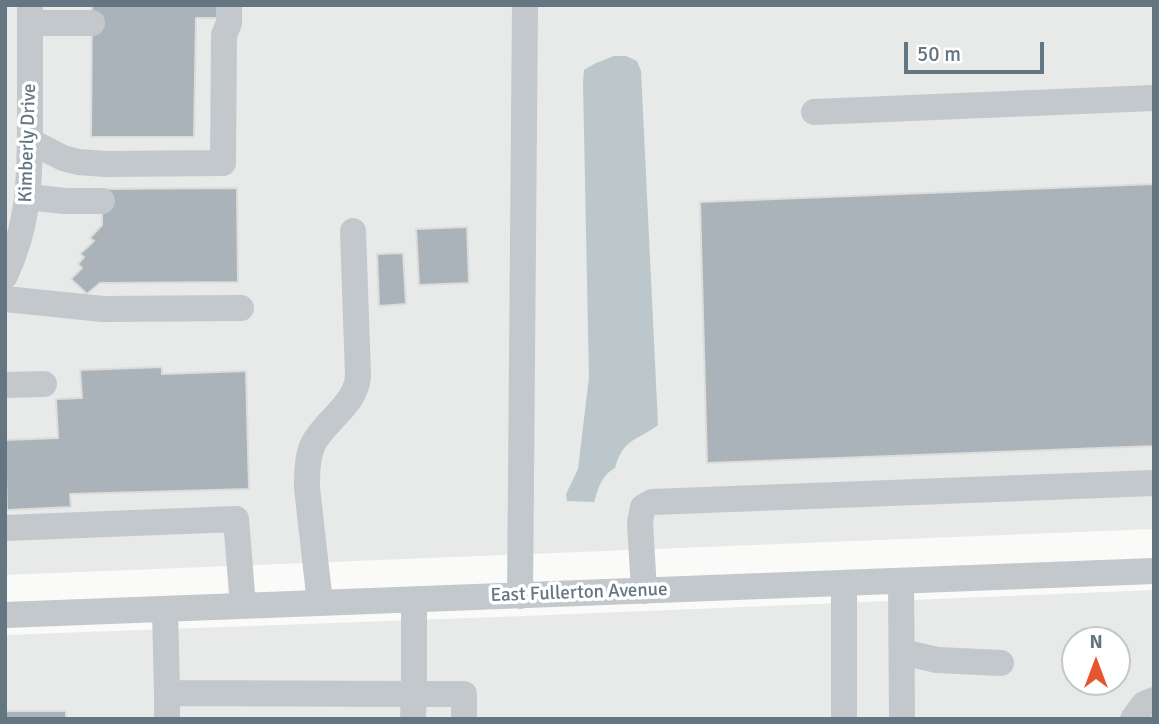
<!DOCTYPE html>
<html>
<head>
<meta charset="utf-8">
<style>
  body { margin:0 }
  #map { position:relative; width:1159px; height:724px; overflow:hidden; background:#fafaf8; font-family:Signika,sans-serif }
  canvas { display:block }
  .frame { position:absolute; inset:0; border:7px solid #657683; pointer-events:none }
  .north { position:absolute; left:1061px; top:626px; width:70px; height:70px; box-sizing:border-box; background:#fff; border:2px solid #c1c8cd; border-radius:50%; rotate:0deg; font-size:19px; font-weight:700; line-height:28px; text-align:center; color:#657683 }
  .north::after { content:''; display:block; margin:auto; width:24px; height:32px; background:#e4572e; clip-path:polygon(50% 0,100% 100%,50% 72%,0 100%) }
  .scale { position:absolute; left:904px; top:42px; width:140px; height:32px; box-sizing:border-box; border:4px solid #657683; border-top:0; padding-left:9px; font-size:21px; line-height:24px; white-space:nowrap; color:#657683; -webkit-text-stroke:5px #fff; paint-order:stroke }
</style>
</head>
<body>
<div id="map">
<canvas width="1159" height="724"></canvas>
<div class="frame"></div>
<div class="north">N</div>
<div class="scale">50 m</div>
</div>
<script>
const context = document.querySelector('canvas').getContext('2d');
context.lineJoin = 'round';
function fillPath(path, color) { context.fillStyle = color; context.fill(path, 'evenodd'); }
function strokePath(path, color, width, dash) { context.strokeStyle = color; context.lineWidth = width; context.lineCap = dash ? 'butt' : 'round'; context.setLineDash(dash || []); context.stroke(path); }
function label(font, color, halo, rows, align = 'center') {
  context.font = font + ' Signika,sans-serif'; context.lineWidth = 7; context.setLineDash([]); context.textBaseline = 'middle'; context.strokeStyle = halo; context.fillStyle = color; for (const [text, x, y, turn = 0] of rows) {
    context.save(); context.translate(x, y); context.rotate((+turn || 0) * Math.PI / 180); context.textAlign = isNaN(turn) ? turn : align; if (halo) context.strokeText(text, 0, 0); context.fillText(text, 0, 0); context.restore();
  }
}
fillPath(new Path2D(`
  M5 5H1154V529L5 575Z
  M1154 590V719H5V635L525 616ZM1075 640H1117V682H1075Z`), '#e8e9e9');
fillPath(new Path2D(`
  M614 56H626L637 61 641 71 658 425C636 442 624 437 615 468 601 476 599 487 594 502L567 501 566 494 578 469 589 377 583 83 584 70 596 63Z`), '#bbc7cb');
const building = new Path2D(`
  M92 5H220V18H196L194 137H91Z
  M1154 184V446L707 463 700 202Z
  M237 188 238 282 100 283 87 294 71 279 82 268 78 264 84 257 80 254 94 241 90 238 102 225V189Z
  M467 227 469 283 419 285 416 229Z
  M403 253 406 304 379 306 377 254Z
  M162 367V374L246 371 249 489 70 494 71 507 7 510 5 440 58 438 56 399 82 398 80 370Z
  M5 711H66V719H5Z`);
fillPath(building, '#aab3b9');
strokePath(building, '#dcdcda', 2);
strokePath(new Path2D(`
  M30 23H92
  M814 112 1154 98
  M30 141 63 158 78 162 106 164 223 163 224 35 229 23V5
  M29 197 64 201H102
  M5 276C30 223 30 176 30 119 30 81 30 43 30 5
  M5 299 103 309 241 308
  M5 385 44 384
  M5 528 236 519 243 606
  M901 581 902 719
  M844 583V719
  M644 591 640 522 643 507 652 502 1154 483
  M520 596 525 5
  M320 603 307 488C307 474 307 457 313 444 326 419 356 405 358 376L353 231
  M165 609 167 693 414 694V600
  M5 615 1154 571
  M902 652 937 660 1001 663
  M167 693V719
  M413 719 414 694H464V719
  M1133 719 1144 704 1154 700`), '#c3c8cc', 26);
label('19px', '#657683', '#fff', [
  ["Kimberly Drive",28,143,-88],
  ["East Fullerton Avenue",579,593,-2]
]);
</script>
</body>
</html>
